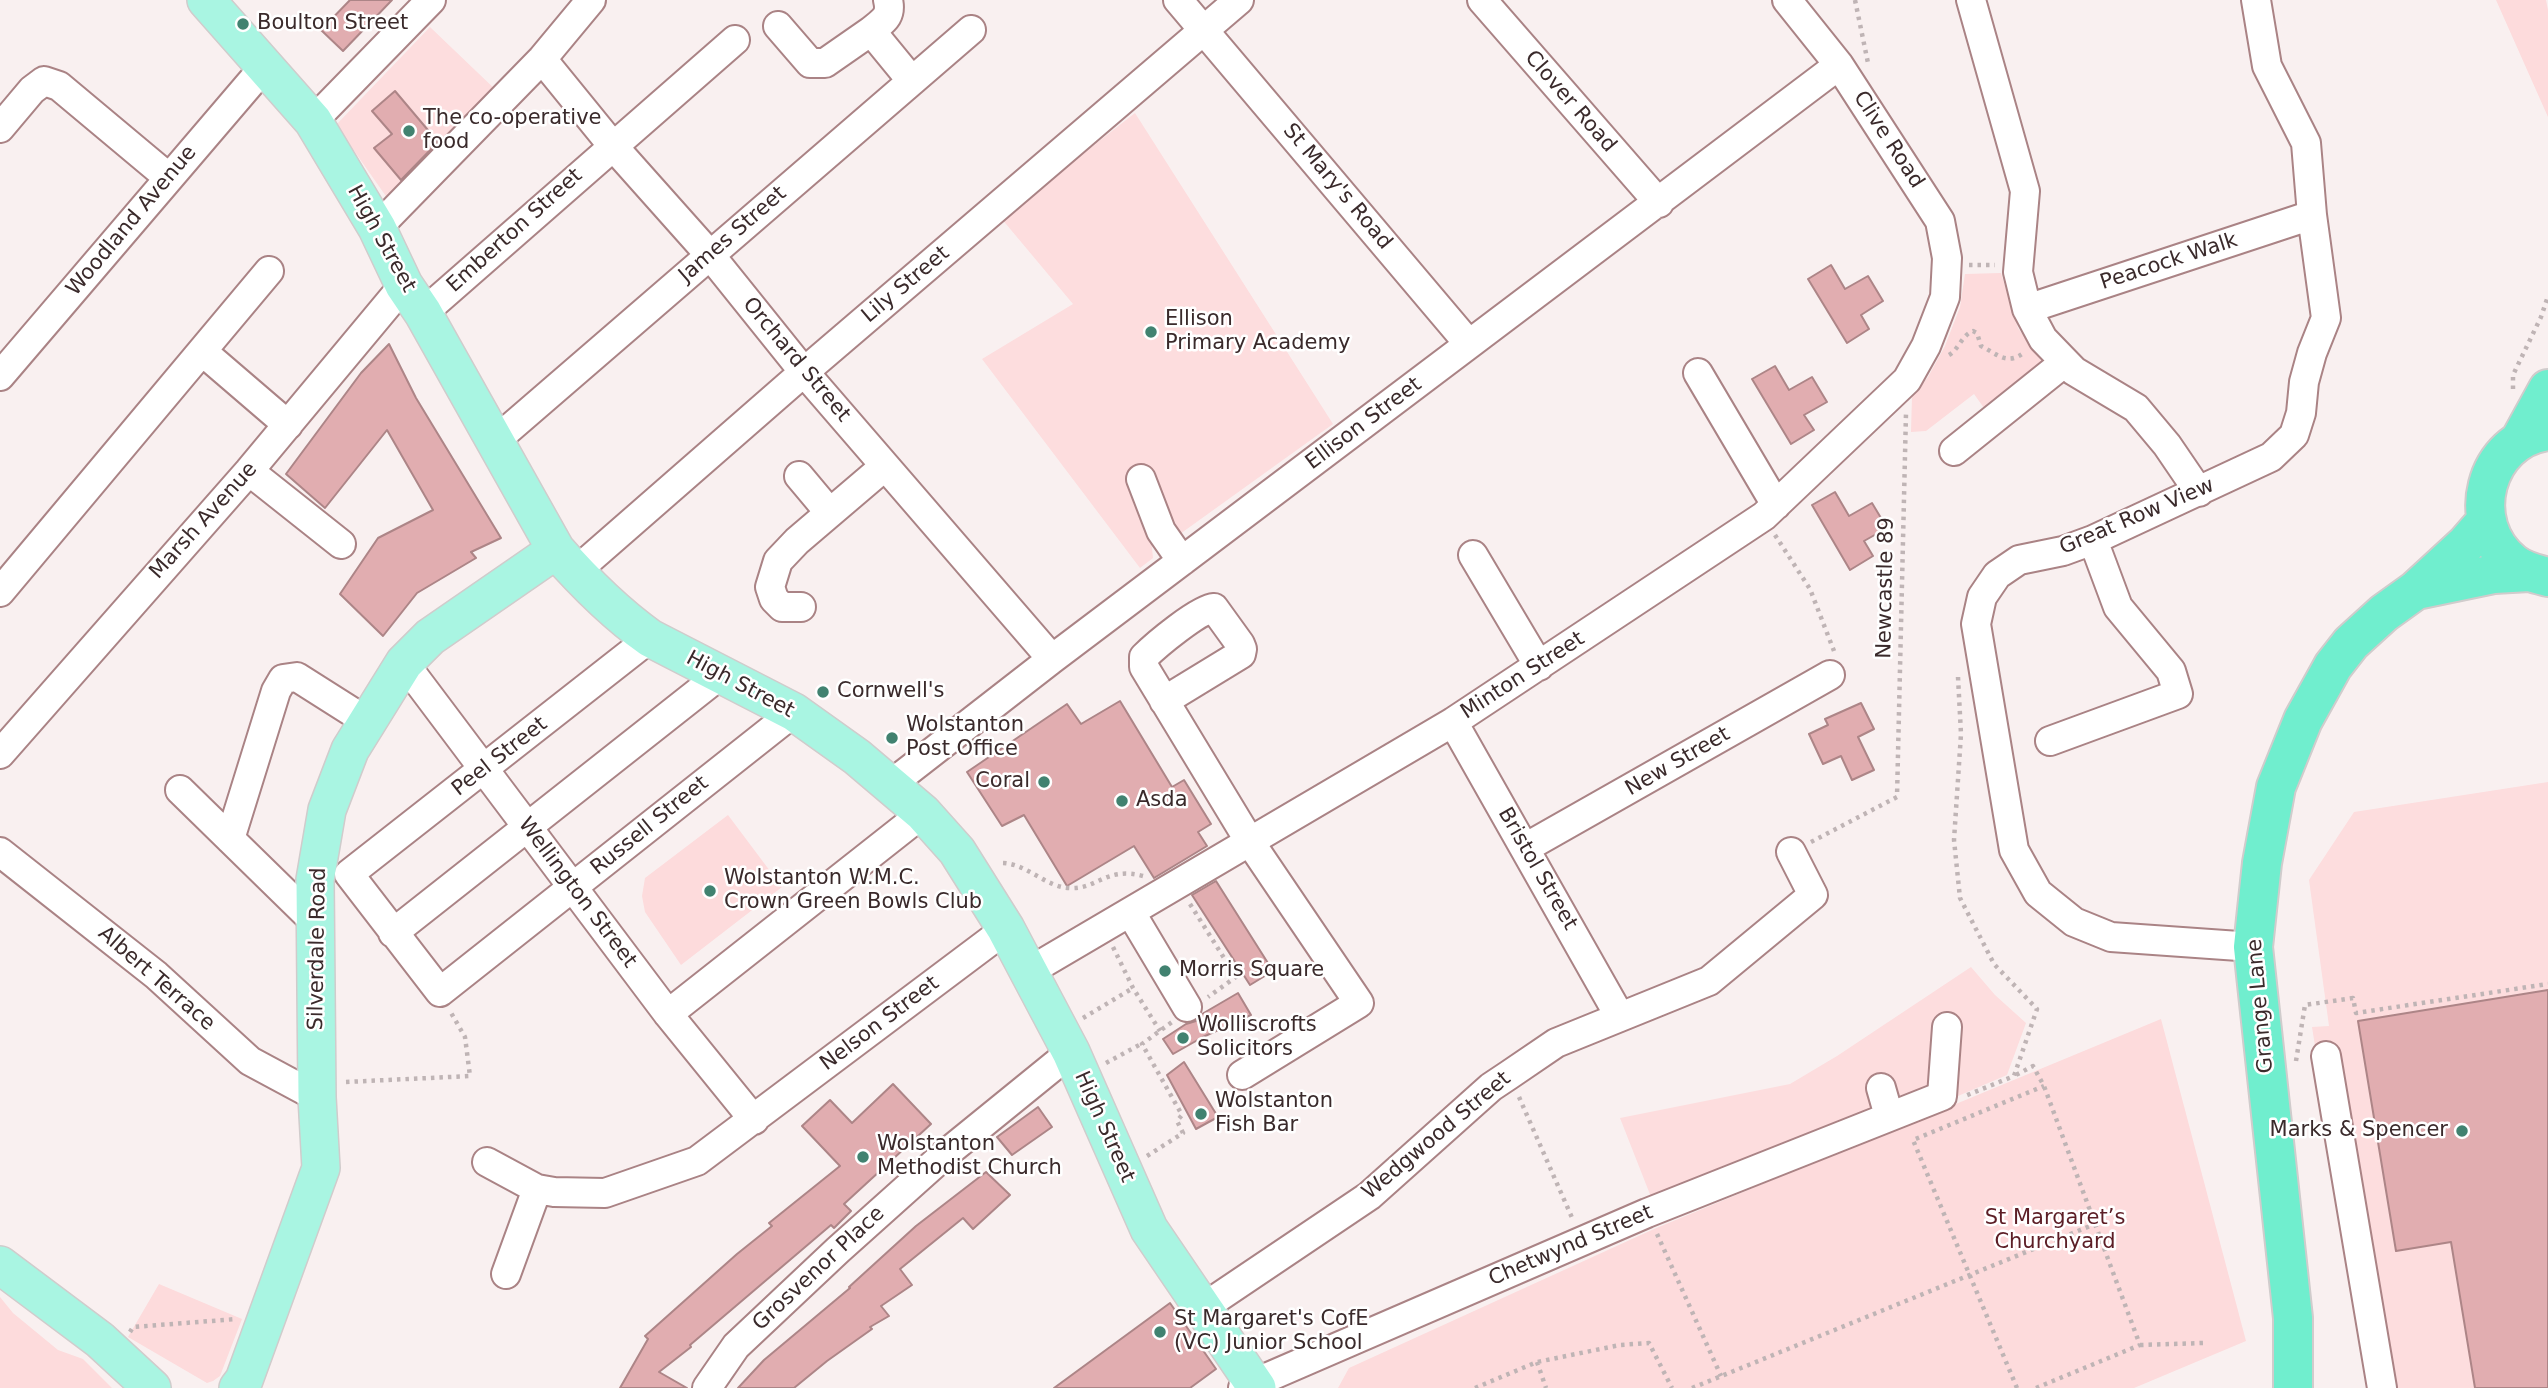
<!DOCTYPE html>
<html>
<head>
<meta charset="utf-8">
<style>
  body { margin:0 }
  canvas { display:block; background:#f9f0f0 }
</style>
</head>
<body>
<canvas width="2548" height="1388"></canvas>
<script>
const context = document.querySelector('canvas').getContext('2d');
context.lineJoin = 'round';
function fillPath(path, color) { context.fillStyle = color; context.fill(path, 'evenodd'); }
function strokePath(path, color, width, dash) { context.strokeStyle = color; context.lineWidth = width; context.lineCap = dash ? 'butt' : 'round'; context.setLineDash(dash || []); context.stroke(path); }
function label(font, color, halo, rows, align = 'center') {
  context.font = font + ' "DejaVu Sans",sans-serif'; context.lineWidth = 5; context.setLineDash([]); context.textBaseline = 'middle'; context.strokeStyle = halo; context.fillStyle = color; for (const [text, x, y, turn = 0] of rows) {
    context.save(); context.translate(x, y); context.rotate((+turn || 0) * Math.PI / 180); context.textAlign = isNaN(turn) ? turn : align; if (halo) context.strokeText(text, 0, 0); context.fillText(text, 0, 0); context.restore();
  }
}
fillPath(new Path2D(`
  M430 27 499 93 390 202 336 125Z
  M1135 113 1333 424 1180 534 1151 538 1153 558 1140 568 982 359 1073 304 1001 218Z
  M2548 782V1388H2369L2312 1027 2329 1026 2309 880 2354 812Z
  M1971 967 1995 995 2026 1023 2007 1075 1944 1102 1897 1095 1873 1105 1871 1108 1651 1197 1620 1118 1790 1084 1837 1056Z`), '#fdddde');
fillPath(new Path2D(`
  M2496 0H2546L2548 10V117Z
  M2001 273 2018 328 2047 369 1989 415 1974 394 1926 431 1911 432 1912 396 1928 377 1945 346 1960 307 1965 274Z
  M728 815 782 887 681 965 645 912 642 896 645 878Z
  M2161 1019 2246 1341 2134 1388H1338L1349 1368 1654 1229Z
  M159 1284 242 1319 220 1376 213 1381 207 1383 128 1337Z
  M0 1297 13 1313 58 1350 83 1359 112 1388H0Z`), '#fddbdc');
const building = new Path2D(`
  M350 0H392L343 51 321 30Z
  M395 91 438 142 401 180 374 148 392 134 372 111Z
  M1831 265 1845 289 1868 276 1883 301 1861 315 1869 329 1847 343 1808 279Z
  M389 344 416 398 501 538 471 552 476 558 417 593 383 636 340 594 378 538 433 510 387 430 325 508 286 474 361 373Z
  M1775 366 1789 390 1812 377 1827 402 1804 415 1814 430 1791 444 1752 379Z
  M1835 492 1849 516 1872 503 1887 528 1864 541 1873 556 1850 570 1812 505Z
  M1120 701 1172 787 1184 780 1211 824 1198 832 1207 846 1154 878 1134 846 1067 886 1024 815 1002 826 967 772 1067 704 1081 724Z
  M1861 703 1874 729 1858 737 1874 770 1852 780 1841 756 1823 764 1809 734 1828 725 1825 719Z
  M1216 881 1273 971 1250 985 1192 895Z
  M2548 990V1388H2475L2451 1242 2396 1251 2358 1021Z
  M1238 993 1251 1015 1203 1037 1173 1054 1163 1039 1186 1024 1196 1021 1202 1014Z
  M1184 1062 1218 1117 1196 1129 1167 1075Z
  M893 1084 931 1124 844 1204 851 1211 834 1228 831 1225 690 1345 691 1347 659 1372 687 1388H620L648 1339 645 1336 737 1254 772 1226 769 1223 840 1166 802 1126 830 1100 852 1123Z
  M1038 1107 1052 1127 1012 1155 997 1137Z
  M986 1172 1010 1195 973 1229 963 1218 900 1269 912 1285 881 1306 889 1316 870 1327 872 1329 827 1361 794 1388H738L764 1360 850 1288 849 1287 916 1226Z
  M1170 1303 1216 1369 1190 1388H1054Z`);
fillPath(building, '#e1adb0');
strokePath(building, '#ad8587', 2);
const minor = new Path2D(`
  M1178 0 1469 344
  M1482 0 1659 203
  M1971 0 2025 191 2018 272 2027 309 2043 339 2074 371 2136 408 2167 445 2199 492
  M778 26 810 63H825L871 31 912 81
  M871 31C883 21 892 17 888 0
  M542 59 612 145 710 255 804 372 1052 659
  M313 121 431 0
  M0 128 32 90 44 81 59 86 169 178
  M377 228 542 59 591 0
  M2027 309 2312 215
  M423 313 735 40
  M203 352 288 425
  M1698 373 1776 505
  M0 376 265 66
  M495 441 971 30
  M1954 451 2065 362
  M249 471 341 544
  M799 476 830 513
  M1141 479 1161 531 1182 561
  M1473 555 1539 666
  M575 572 804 372 1239 0
  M0 592 269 271
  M801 607H782L774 599 770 587 778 561 797 541 885 466
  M650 638 349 874 440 992 794 712
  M404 663 668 1014 754 1120
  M1164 701 1241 654 1242 649 1240 644 1214 608C1199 609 1156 645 1144 657V667L1250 842 1359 1003 1242 1075
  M1453 722 1620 1017
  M2050 741 2178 694 2171 671 2118 607 2093 540
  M0 754 249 471 404 285
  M890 785 1052 659 1839 65
  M180 790 315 922
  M230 839 276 691 283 679 297 677 368 722
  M1525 848 1830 675
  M0 852 156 975 250 1061 317 1097
  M1131 913 1187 1007
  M393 933 720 675
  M2253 947 2111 937 2074 922 2038 893 2014 850 1976 624 1982 597 1997 575 2019 560 2063 551 2093 540 2271 457 2294 435 2301 413 2304 382 2312 353 2326 318 2312 215 2306 143 2267 66 2256 0
  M1028 972 1453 722 1764 516 1907 380 1926 346 1945 297 1947 258 1940 221 1839 65 1787 0
  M668 1014 923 813
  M2326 1056 2382 1388
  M1881 1088 1889 1116
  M487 1162 537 1189 554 1192 605 1193 697 1161 1006 929
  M506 1274 537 1189
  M1204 1307 1369 1196 1491 1087 1509 1075 1556 1043 1709 981 1813 895 1791 852
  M707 1388 736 1346 838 1250 943 1156 1071 1052
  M1243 1388 1647 1213 1942 1096 1947 1027`);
const major = new Path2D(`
  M206 0 313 121 377 228 404 285 423 313 556 550C584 582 615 613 650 638L794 712 857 757 923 813 957 851 1006 929 1071 1052 1149 1229 1257 1388
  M0 1265 100 1340 152 1388
  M238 1388 244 1380 321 1168 317 1097 315 880 327 810 350 750 404 663 430 637 556 550`);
const highway = new Path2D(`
  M2548 431C2484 439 2463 524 2513 563 2523 571 2536 574 2548 577
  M2520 440 2548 389
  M2417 590 2494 574 2529 572
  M2293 1388V1318L2253 947 2262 863 2276 787 2303 720 2333 666 2351 643 2384 613 2416 590 2466 544 2486 521`);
strokePath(minor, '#aa8385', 32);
strokePath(major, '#d0cccc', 40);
strokePath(highway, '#d0cccc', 42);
strokePath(new Path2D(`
  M1855 0 1868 63
  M1969 265H1995
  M1949 355C1959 349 1962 335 1973 331L1977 333 1981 346C1999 355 2007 366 2025 352
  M2513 389V375L2541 317 2548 296
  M1775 535 1810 589 1834 651
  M1958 677 1961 734 1954 840 1960 898 1994 964 2037 1009 2014 1076 1965 1096
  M1811 842 1897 797 1906 413
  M1003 863C1027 864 1046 887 1069 888 1097 890 1106 866 1143 876
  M1190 904 1236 977 1208 997
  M1113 947 1133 988 1160 1031
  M1083 1018 1133 988
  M2296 1061 2305 1005 2353 998 2356 1013 2548 984
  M1106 1063 1141 1044
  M346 1082 470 1076 465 1037 450 1011
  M1519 1097 1573 1220
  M1147 1156 1183 1133 1177 1121 1182 1115 1142 1044 1172 1022
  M1657 1234 1721 1376
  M130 1332 133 1327 237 1319
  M2140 1345 2203 1343
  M1537 1362 1546 1388
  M1475 1388 1537 1362 1620 1345 1649 1343 1672 1388
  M1692 1388 2095 1224 2044 1086 2033 1066 2014 1076
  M2017 1388 1913 1140 2044 1086
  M2036 1388 2140 1345 2095 1224`), '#bfb4b5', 4.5, [3.5, 5]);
strokePath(minor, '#fff', 28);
strokePath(major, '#a9f5e2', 37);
strokePath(highway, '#70eece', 38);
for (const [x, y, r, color] of [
  [243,24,7,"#418270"],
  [409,131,7,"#418270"],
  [1151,332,7,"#418270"],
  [823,692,7,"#418270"],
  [892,738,7,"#418270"],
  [1044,782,7,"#418270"],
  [1122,801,7,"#418270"],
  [710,891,7,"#418270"],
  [1165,971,7,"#418270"],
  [1183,1038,7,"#418270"],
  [1201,1114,7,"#418270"],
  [2462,1131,7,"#418270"],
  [863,1157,7,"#418270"],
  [1160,1332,7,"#418270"]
]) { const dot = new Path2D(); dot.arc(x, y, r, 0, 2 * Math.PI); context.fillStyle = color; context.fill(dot); strokePath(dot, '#fff', 2.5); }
label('21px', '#3a2a2b', '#fff', [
  ["Boulton Street",257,24],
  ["The co-operative",423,119],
  ["food",423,143],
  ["Ellison",1165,320],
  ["Primary Academy",1165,344],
  ["Cornwell's",837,692],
  ["Wolstanton",906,726],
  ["Post Office",906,750],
  ["Coral",1030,782,"right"],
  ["Asda",1136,801],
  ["Wolstanton W.M.C.",724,879],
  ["Crown Green Bowls Club",724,903],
  ["Morris Square",1179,971],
  ["Wolliscrofts",1197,1026],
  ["Solicitors",1197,1050],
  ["Wolstanton",1215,1102],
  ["Fish Bar",1215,1126],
  ["Marks & Spencer",2448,1131,"right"],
  ["Wolstanton",877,1145],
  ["Methodist Church",877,1169],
  ["St Margaret's CofE",1174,1320],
  ["(VC) Junior School",1174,1344]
], 'left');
label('21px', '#3a2a2b', '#fff', [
  ["Clover Road",1570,102,49],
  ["Clive Road",1888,140,57],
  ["St Mary's Road",1337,187,50],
  ["Woodland Avenue",132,221,-50],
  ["Emberton Street",515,231,-42],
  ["James Street",733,235,-41],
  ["High Street",381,239,61],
  ["Peacock Walk",2169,262,-18],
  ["Lily Street",906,285,-40],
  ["Orchard Street",796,360,50],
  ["Ellison Street",1364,424,-37],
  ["Great Row View",2137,517,-23],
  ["Marsh Avenue",204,521,-48],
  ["Newcastle 89",1886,588,-89],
  ["Minton Street",1523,676,-33],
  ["High Street",740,685,28],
  ["Peel Street",500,757,-38],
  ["New Street",1678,762,-30],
  ["Russell Street",650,826,-39],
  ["Bristol Street",1537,869,60],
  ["Wellington Street",577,893,53],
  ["Silverdale Road",318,949,-89],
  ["Albert Terrace",156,979,41],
  ["Grange Lane",2261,1006,-95],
  ["Nelson Street",880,1024,-37],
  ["High Street",1104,1127,66],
  ["Wedgwood Street",1437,1136,-40],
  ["Chetwynd Street",1571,1246,-23],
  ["Grosvenor Place",819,1269,-43]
]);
label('21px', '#5c1e26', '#fff', [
  ["St Margaret’s",2055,1219],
  ["Churchyard",2055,1243]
]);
</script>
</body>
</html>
